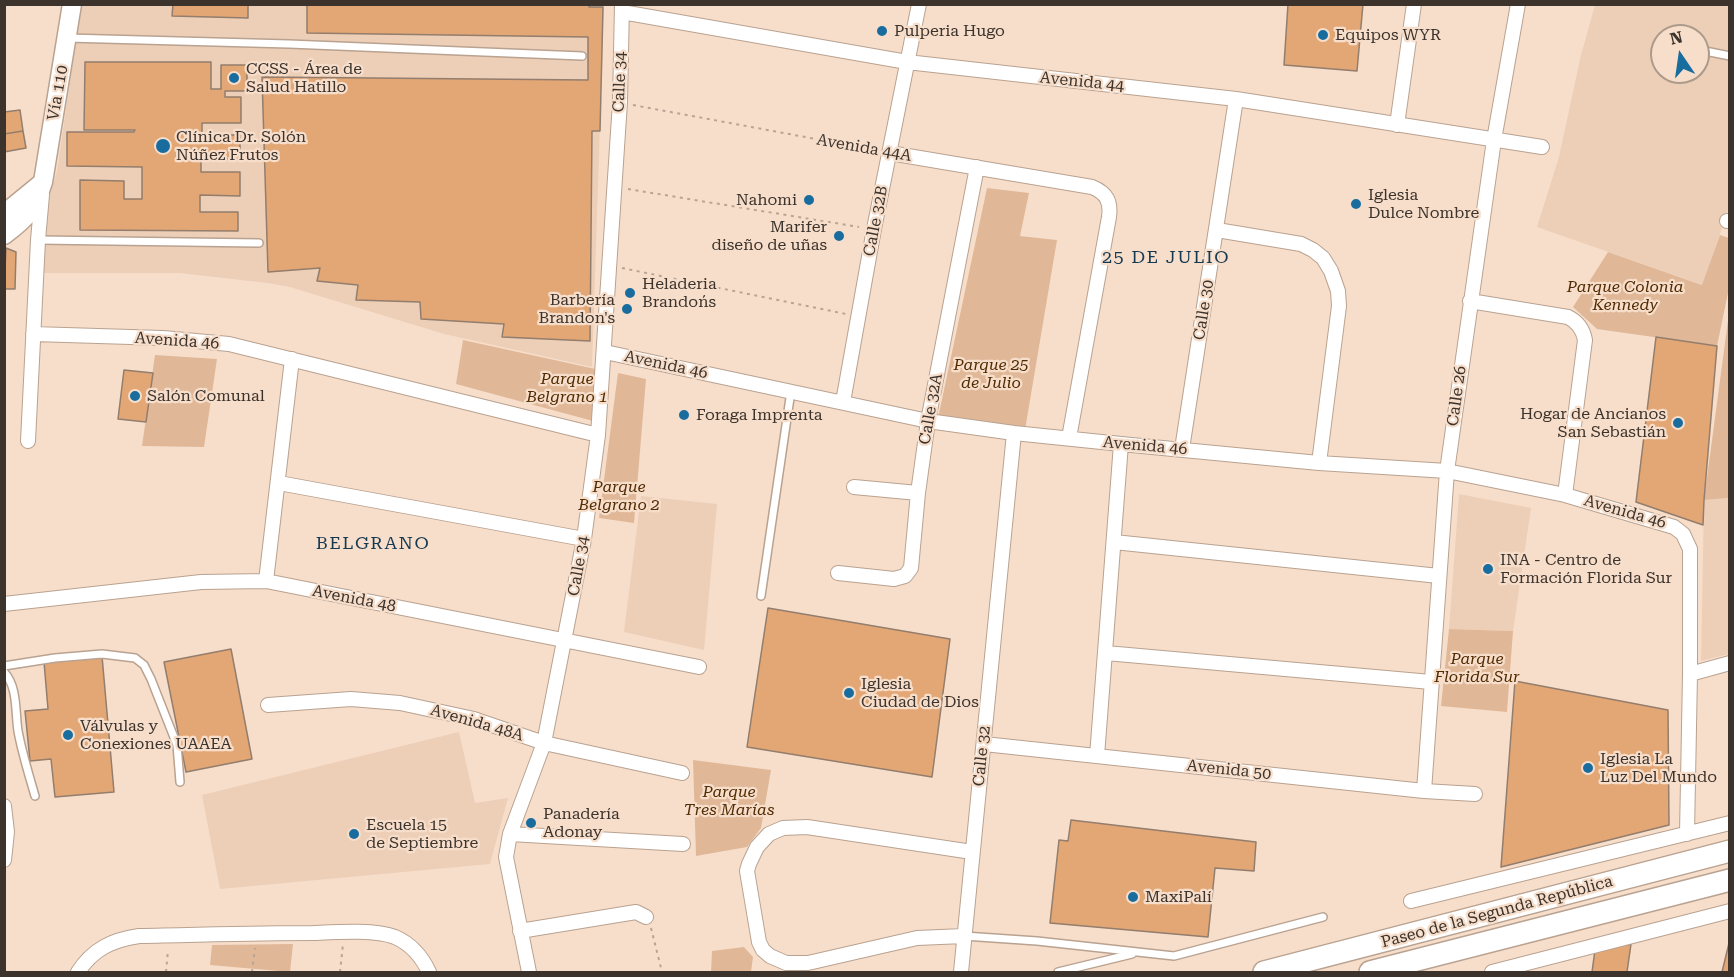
<!DOCTYPE html>
<html>
<head>
<meta charset="utf-8">
<style>
  body { margin:0 }
  #map { position:relative; width:1734px; height:977px; overflow:hidden; background:#f7decb; font-family:"Roboto Serif",serif }
  canvas { display:block }
  .frame { position:absolute; inset:0; border:6px solid #3c332c; pointer-events:none }
  .north { position:absolute; left:1650px; top:24px; width:60px; height:60px; box-sizing:border-box; background:#f7decb; border:2px solid #ac9a8b; border-radius:50%; rotate:347deg; font-size:16px; font-weight:700; line-height:24px; text-align:center; color:#3c332c }
  .north::after { content:''; display:block; margin:auto; width:21px; height:27px; background:#196d9e; clip-path:polygon(50% 0,100% 100%,50% 72%,0 100%) }
</style>
</head>
<body>
<div id="map">
<canvas width="1734" height="977"></canvas>
<div class="frame"></div>
<div class="north">N</div>
</div>
<script>
const context = document.querySelector('canvas').getContext('2d');
context.lineJoin = 'round';
function fillPath(path, color) { context.fillStyle = color; context.fill(path, 'evenodd'); }
function strokePath(path, color, width, dash) { context.strokeStyle = color; context.lineWidth = width; context.lineCap = dash ? 'butt' : 'round'; context.setLineDash(dash || []); context.stroke(path); }
function label(font, color, halo, rows, align = 'center') {
  context.font = font + ' "Roboto Serif",serif'; context.lineWidth = 4.5; context.setLineDash([]); context.textBaseline = 'middle'; context.strokeStyle = halo; context.fillStyle = color; for (const [text, x, y, turn = 0] of rows) {
    context.save(); context.translate(x, y); context.rotate((+turn || 0) * Math.PI / 180); context.textAlign = isNaN(turn) ? turn : align; if (halo) context.strokeText(text, 0, 0); context.fillText(text, 0, 0); context.restore();
  }
}
fillPath(new Path2D(`
  M81 5H604L592 367 444 334 290 287 267 283 180 273H42L47 203 57 171Z
  M1595 5H1729V207L1703 285 1537 227 1559 157 1581 55ZM1662 36H1698V72H1662Z
  M1459 494 1531 508 1513 631 1449 629Z
  M641 496 717 504 704 650 624 632Z
  M1729 498V654L1701 661 1704 500Z
  M459 732 475 803 508 798 490 864 220 889 202 795Z`), '#edcfb8');
fillPath(new Path2D(`
  M987 188 1029 193 1020 236 1057 240 1025 430 938 418Z
  M1720 235 1729 238V288L1717 346 1597 329 1573 307 1608 252 1702 285Z
  M1729 313V498L1704 500Z
  M463 340 600 370 593 421 456 384Z
  M155 355 217 359 204 447 142 446Z
  M618 373 646 379 634 523 599 518Z
  M1449 629 1513 631 1507 712 1441 706Z
  M693 760 771 770 761 828 747 847 696 856Z
  M293 944 290 972 210 965 212 945Z
  M744 947 753 957 751 972H711L712 951Z`), '#e0b898');
const building = new Path2D(`
  M173 4H248V18L172 16Z
  M307 4H589V7H603L600 131H592L590 341 502 337 504 324 421 319 420 302 356 300 358 285 317 281 320 268 268 272 262 77 588 80V37L307 33Z
  M1288 4H1363L1357 71 1284 65Z
  M85 62H211V89H221V65H247V91H225V97H241V123H202V135H240V159H201V172H240V196L200 195V212H238V231L80 230V180L124 181V199H142V167L67 166V132H134L135 130H84Z
  M20 110 23 131 4 134V112Z
  M23 131 26 148 4 152V134Z
  M6 248 16 252 15 289H4Z
  M1656 337 1717 346 1704 500 1703 525 1636 502Z
  M124 370 153 373 146 422 118 419Z
  M768 608 950 639 932 777 747 747Z
  M231 649 252 759 186 772 164 662Z
  M102 656 114 792 55 797 51 759 30 761 25 711 48 709 44 662Z
  M1515 681 1668 710 1669 825 1501 867Z
  M1071 820 1256 842 1254 871 1215 868 1208 937 1050 923 1059 840 1068 841Z
  M1730 939V972H1722Z
  M1631 944 1627 972H1592L1595 950Z`);
fillPath(building, '#e3a776');
strokePath(building, '#937d6c', 1.5);
const service = new Path2D(`
  M67 38 289 44 582 56
  M1705 51 1730 56
  M38 240 259 243
  M761 596 791 391
  M4 666 55 658 102 654 135 658 144 665 151 679 177 745 180 782
  M4 672C18 687 15 712 18 731 22 753 29 775 35 796
  M964 936 1037 941 1174 956 1323 917
  M1058 972 1132 954`);
const minor = new Path2D(`
  M622 12 907 62 1236 99 1542 147
  M1397 125 1414 4
  M890 153 1092 187C1107 193 1111 202 1109 217L1069 438
  M1727 221H1730
  M1217 230 1301 244 1313 250 1323 258 1331 271 1338 291 1339 306 1319 463
  M1470 301 1568 317C1578 322 1583 329 1585 340L1565 495
  M33 334 163 338 229 344 598 435
  M605 352 928 421 1014 433 1121 444 1319 463 1447 471 1565 495 1674 527 1683 534 1690 549V674L1687 834
  M843 402 874 229 919 4
  M28 441 38 240 42 195
  M1182 449 1236 99
  M279 483 584 539
  M854 487 918 493
  M1114 542 1439 576
  M838 573 894 579 905 576 911 568 918 493 928 421 977 167
  M266 581 292 359
  M4 604 201 582 266 581 699 667
  M1106 653 1431 682
  M1690 674 1730 663
  M268 705 351 699 400 703 474 719 544 743 682 773
  M984 744 1424 791 1475 794
  M1097 756 1121 444
  M1424 791 1447 471 1494 140 1518 4
  M4 806 7 832 4 860
  M510 834 683 844
  M1411 901 1730 823
  M520 931 636 912 646 917
  M964 936 917 938 808 963H786L770 956 763 950 759 942 747 871 749 864 757 847 769 834 783 828 807 827 972 852
  M78 972C93 949 112 940 139 936 197 935 255 933 313 933 335 932 375 929 395 937 411 944 422 957 429 972
  M529 972 506 857 510 834 544 743 584 539 598 435 620 102 622 4
  M961 972 1014 433
  M1492 972 1730 911`);
const secondary = new Path2D(`
  M4 214 42 183
  M4 235C28 217 34 210 43 182L72 4`);
const trunk = new Path2D(`
  M1264 972 1730 851
  M1370 972 1730 880`);
strokePath(service, '#b9a290', 10);
strokePath(minor, '#b9a290', 16);
strokePath(secondary, '#b9a290', 21);
strokePath(trunk, '#b9a290', 24);
strokePath(new Path2D(`
  M633 105 875 150
  M628 189 859 227
  M622 268 846 314
  M651 928 662 972
  M166 972 168 950
  M252 972 255 948
  M340 972 343 944`), '#b8a495', 2, [3, 4.5]);
strokePath(service, '#fff', 7);
strokePath(minor, '#fff', 14);
strokePath(secondary, '#fff', 18);
strokePath(trunk, '#fff', 21);
for (const [x, y, r, color] of [
  [882,31,6,"#196d9e"],
  [1323,35,6,"#196d9e"],
  [234,78,6,"#196d9e"],
  [163,146,8,"#196d9e"],
  [809,200,6,"#196d9e"],
  [1356,204,6,"#196d9e"],
  [839,236,6,"#196d9e"],
  [630,293,6,"#196d9e"],
  [627,309,6,"#196d9e"],
  [135,396,6,"#196d9e"],
  [684,415,6,"#196d9e"],
  [1678,423,6,"#196d9e"],
  [1488,569,6,"#196d9e"],
  [849,693,6,"#196d9e"],
  [68,735,6,"#196d9e"],
  [1588,768,6,"#196d9e"],
  [531,823,6,"#196d9e"],
  [354,834,6,"#196d9e"],
  [1133,897,6,"#196d9e"]
]) { const dot = new Path2D(); dot.arc(x, y, r, 0, 2 * Math.PI); context.fillStyle = color; context.fill(dot); strokePath(dot, '#f7decb', 2); }
label('16px', '#3c332c', '#f7decb', [
  ["Pulperia Hugo",894,31],
  ["Equipos WYR",1335,35],
  ["CCSS - Área de",246,69],
  ["Salud Hatillo",246,87],
  ["Clínica Dr. Solón",176,137],
  ["Núñez Frutos",176,155],
  ["Iglesia",1368,195],
  ["Dulce Nombre",1368,213],
  ["Nahomi",797,200,"right"],
  ["Marifer",827,227,"right"],
  ["diseño de uñas",827,245,"right"],
  ["Heladeria",642,284],
  ["Brandon´s",642,302],
  ["Barbería",615,300,"right"],
  ["Brandon's",615,318,"right"],
  ["Salón Comunal",147,396],
  ["Hogar de Ancianos",1666,414,"right"],
  ["San Sebastián",1666,432,"right"],
  ["Foraga Imprenta",696,415],
  ["INA - Centro de",1500,560],
  ["Formación Florida Sur",1500,578],
  ["Iglesia",861,684],
  ["Ciudad de Dios",861,702],
  ["Válvulas y",80,726],
  ["Conexiones UAAEA",80,744],
  ["Iglesia La",1600,759],
  ["Luz Del Mundo",1600,777],
  ["Panadería",543,814],
  ["Adonay",543,832],
  ["Escuela 15",366,825],
  ["de Septiembre",366,843],
  ["MaxiPalí",1145,897]
], 'left');
label('16px', '#3c332c', '#f7decb', [
  ["Calle 34",620,82,-88],
  ["Avenida 44",1082,82,6],
  ["Vía 110",58,93,-80],
  ["Avenida 44A",864,148,10],
  ["Calle 32B",876,221,-79],
  ["Calle 30",1204,310,-81],
  ["Avenida 46",177,341,4],
  ["Avenida 46",666,365,12],
  ["Calle 26",1457,396,-82],
  ["Calle 32A",931,409,-80],
  ["Avenida 46",1145,446,5],
  ["Avenida 46",1625,512,16],
  ["Calle 34",579,566,-80],
  ["Avenida 48",354,599,11],
  ["Avenida 48A",477,723,16],
  ["Calle 32",982,756,-84],
  ["Avenida 50",1229,770,6],
  ["Paseo de la Segunda República",1497,912,-15]
]);
label('italic 16px', '#512b02', '#f7decb', [
  ["Parque Colonia",1625,287],
  ["Kennedy",1625,305],
  ["Parque 25",991,365],
  ["de Julio",991,383],
  ["Parque",567,379],
  ["Belgrano 1",567,397],
  ["Parque",619,487],
  ["Belgrano 2",619,505],
  ["Parque",1477,659],
  ["Florida Sur",1477,677],
  ["Parque",729,792],
  ["Tres Marías",729,810]
]);
context.letterSpacing = '1.5px';
label('18px', '#143951', '#f7decb', [
  ["25 DE JULIO",1166,258],
  ["BELGRANO",373,544]
]);
context.letterSpacing = '0px';
</script>
</body>
</html>
